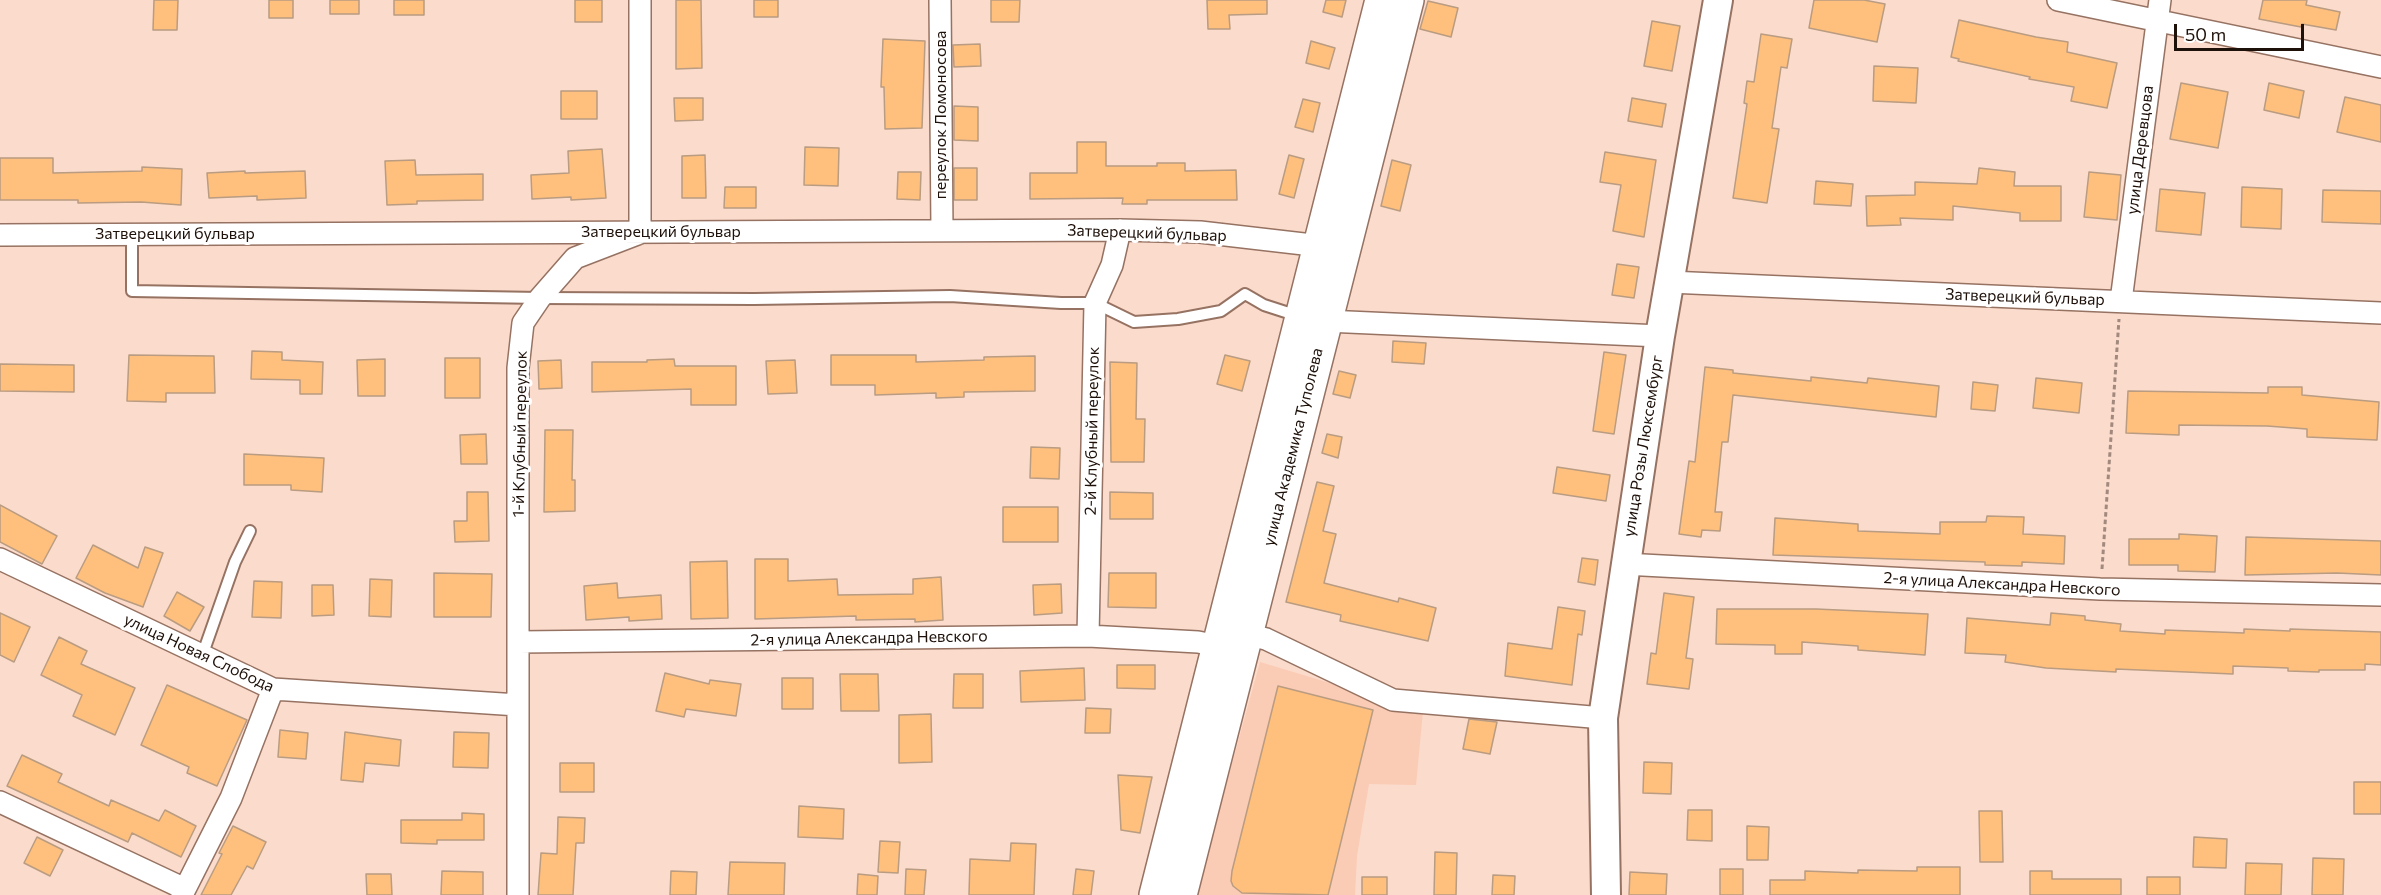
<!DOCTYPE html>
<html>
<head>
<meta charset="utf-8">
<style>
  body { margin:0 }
  #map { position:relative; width:2381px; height:895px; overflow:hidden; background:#fbdbcc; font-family:Commissioner,sans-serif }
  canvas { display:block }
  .scale { position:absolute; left:2174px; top:24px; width:130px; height:27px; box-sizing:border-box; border:3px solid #1e110a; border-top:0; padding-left:8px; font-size:18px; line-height:21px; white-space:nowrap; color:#1e110a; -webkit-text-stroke:4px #fff; paint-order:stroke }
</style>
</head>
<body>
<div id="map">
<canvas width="2381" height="895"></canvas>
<div class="scale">50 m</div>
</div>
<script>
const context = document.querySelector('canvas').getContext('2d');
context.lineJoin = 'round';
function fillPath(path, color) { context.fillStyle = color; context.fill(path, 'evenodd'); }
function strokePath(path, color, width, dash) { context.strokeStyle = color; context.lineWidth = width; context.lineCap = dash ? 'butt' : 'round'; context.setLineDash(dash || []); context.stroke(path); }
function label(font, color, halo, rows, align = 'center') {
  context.font = font + ' Commissioner,sans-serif'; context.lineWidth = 6; context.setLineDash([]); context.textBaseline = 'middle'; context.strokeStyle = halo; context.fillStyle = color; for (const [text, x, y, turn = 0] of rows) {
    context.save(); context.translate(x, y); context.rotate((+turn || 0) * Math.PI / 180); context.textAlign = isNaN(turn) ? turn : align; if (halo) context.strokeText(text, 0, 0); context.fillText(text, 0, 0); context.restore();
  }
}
fillPath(new Path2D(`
  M1260 662 1423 711 1416 785 1369 784 1357 856 1355 895H1196Z`), '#facbb5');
const building = new Path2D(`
  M154 0H178L177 30H153Z
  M269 0H293V18H269Z
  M330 0H359V14H330Z
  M394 0H424V15H394Z
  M575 0H602V22H575Z
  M676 0H701L702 68 676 69Z
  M754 0H778V17H754Z
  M991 0H1020L1019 22H991Z
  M1207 0H1267V14L1229 15 1230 29H1208Z
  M1326 0H1346L1342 17 1323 12Z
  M1814 0H1864L1885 4 1877 42 1809 28Z
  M2263 0H2307L2306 5 2340 12 2336 30 2302 24 2301 27 2259 19Z
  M1428 1 1458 8 1451 37 1420 29Z
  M1959 20 2036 37 2068 42 2067 52 2117 63 2107 108 2071 101 2074 87 2029 79 2030 77 1958 61 1959 59 1951 57Z
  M1652 21 1680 26 1672 71 1644 66Z
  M1761 34 1792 39 1787 68 1781 67 1772 128 1779 129 1767 203 1733 198 1747 104 1744 103 1747 81 1754 82Z
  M883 39 925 41 922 128 885 129 884 87H881Z
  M1311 41 1335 48 1329 69 1306 63Z
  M980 44 981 66 954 67 953 45Z
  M1874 66 1918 68 1916 103 1873 101Z
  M2181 83 2228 92 2218 148 2170 139Z
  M2269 83 2304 91 2299 118 2264 110Z
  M561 91H597V119H561Z
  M2345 97 2381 105V142L2337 132Z
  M674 98H703V120L675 121Z
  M1632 98 1666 104 1662 127 1628 121Z
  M1303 99 1320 103 1313 132 1295 127Z
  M954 106 978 107V141L954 140Z
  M1077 142H1106V166H1157V163H1185V171L1236 170 1237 200H1147V204H1122L1123 198 1030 199V173H1077Z
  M805 147 839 148 838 186 804 185Z
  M602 149 606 198 571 200V197L532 199 531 175 569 173 568 151Z
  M1605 152 1656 160 1644 237 1613 231 1621 185 1600 182Z
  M705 155 706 198H682V156Z
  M1289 155 1304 159 1294 198 1279 194Z
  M0 158H53V173L142 171V167L182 169 181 205 141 202 78 203V200H0Z
  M415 160 416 175 483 174V200L417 201V204L387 205 385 161Z
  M1392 160 1411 165 1400 211 1381 206Z
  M954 168H977V200H954Z
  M1979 168 2015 172 2014 186H2061V221H2020V213L1953 206V220L1900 218 1901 225 1867 226 1866 196 1915 195V182L1977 184Z
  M245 171V173L305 171 306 198 257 200V196L209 198 207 173Z
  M898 172H921L920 200 897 199Z
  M2089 172 2121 175 2117 220 2084 217Z
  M1816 181 1853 184 1851 206 1814 204Z
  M725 187H756V208H724Z
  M2242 187 2282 189 2281 229 2241 227Z
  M2160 189 2205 193 2201 235 2156 231Z
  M2323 190 2381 191V224L2322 222Z
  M1617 264 1639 267 1634 298 1612 295Z
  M1393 341 1426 343 1424 364 1392 362Z
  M252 351 282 352V360L323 362 322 394H300V380L251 379Z
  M1604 352 1626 355 1614 434 1593 431Z
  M129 355 214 356 215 393H166V402L127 401Z
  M831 355H916V362L984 360V357L1035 356V391L964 392V397L936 398V393L875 395V385H831Z
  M1225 355 1250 361 1242 391 1217 384Z
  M445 358H480V398H445Z
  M385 359V396H358L357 360Z
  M674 359 675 366H736V405H691V389L592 392V362H647V360Z
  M561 360 562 388 539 389 538 361Z
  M795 360 797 393 768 394 766 361Z
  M1110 362 1137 363 1136 419H1145L1144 462H1111Z
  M0 364 74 365V392L0 391Z
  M1705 367 1733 370V373L1811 381V377L1867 383 1868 378 1939 386 1936 417 1733 395 1728 442H1722L1715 512H1722L1720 531 1702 530 1701 537 1679 534 1689 461 1695 462Z
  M1339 371 1356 375 1350 398 1333 394Z
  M2036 378 2082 383 2079 413 2033 408Z
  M1973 382 1998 385 1995 411 1971 409Z
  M2268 387H2302V395L2379 402 2377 440 2307 437V429L2267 426 2179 425V435L2126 433 2128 391 2268 393Z
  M545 430H573L572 480H575V511L544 512Z
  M486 434 487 464H461L460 435Z
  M1327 434 1342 437 1338 458 1322 453Z
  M1031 447 1060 448 1059 479 1030 478Z
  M244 454 324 458 322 492 291 490V485H244Z
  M1557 467 1610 475 1606 501 1553 493Z
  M1317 482 1334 486 1323 531 1336 534 1324 583 1398 602 1399 598 1436 608 1428 641 1340 621 1341 615 1286 602Z
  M467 492H488L489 541 455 542 454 521H467Z
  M1110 492 1153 493V519H1110Z
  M0 505 57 536 42 564 0 542Z
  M1003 507H1058V542H1003Z
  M1987 516 2024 517 2023 534 2065 536 2064 564 2022 562V566L1985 565V562L1773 555 1775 518 1858 524V531L1940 534V522H1986Z
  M2179 534 2217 536 2215 572 2178 571V565H2129V539H2179Z
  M2246 537 2381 541V575L2337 573 2245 575Z
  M93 545 138 568 145 547 163 553 143 607 105 593 76 578Z
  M1582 558 1598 560 1595 585 1578 582Z
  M755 559H788V581L837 579 838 595 913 594V579L941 577 943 620 915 622V619L856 620V616L755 619Z
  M727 561 728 618 691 619 690 562Z
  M434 573 492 574 491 617H434Z
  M1109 573H1156V608L1108 607Z
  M370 579 392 580 391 617 369 616Z
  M254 581 282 582 281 618 252 617Z
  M617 583 618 598 661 595 662 619 629 621V617L586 620 584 586Z
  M1061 584 1062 613 1034 615 1033 585Z
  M312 585H333L334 615 312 616Z
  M177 592 204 607 190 631 164 616Z
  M1664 593 1694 597 1686 658 1693 659 1689 689 1647 684 1651 653 1656 654Z
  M1558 607 1585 611 1582 635 1578 634 1572 685 1505 676 1508 643 1552 649Z
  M1717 609H1816L1928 614 1925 655 1858 650V646L1802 642V654H1775V645L1716 644Z
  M0 613 30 627 14 662 0 655Z
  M2051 613 2085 616V620L2121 624 2120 631 2165 634V630L2244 633V629L2290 631V629L2381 632V665L2365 664V670H2319V672L2288 671V668L2233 666V674L2116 669V672L2046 668 2005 662 2006 655 1965 653 1967 618 2050 625Z
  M59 637 87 651 81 664 135 688 115 735 73 716 82 695 41 675Z
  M1117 665H1155V689L1117 688Z
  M1084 668 1085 700 1021 702 1020 671Z
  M665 673 709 684 710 680 741 684 736 716 686 709 684 717 656 711Z
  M840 674H878L879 711H841Z
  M954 674H983V708H953Z
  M782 678H813V709H782Z
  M167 685 247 720 217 786 187 773 189 767 141 745Z
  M1278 686 1373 710 1328 895 1242 893 1233 886 1231 881 1232 871Z
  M1086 708 1111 709 1110 733H1085Z
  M931 714 932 762 899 763V715Z
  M1469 719 1497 722 1490 754 1463 749Z
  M280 730 308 733 306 759 278 757Z
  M345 732 401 740 399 766 365 763 363 782 341 780Z
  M454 732 489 733 488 768 453 767Z
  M22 755 62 774 58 782 109 806 111 800 159 821 165 810 196 826 181 857 132 833 128 842 7 786Z
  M1644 762 1672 763 1671 794 1643 793Z
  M560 763H594V792H560Z
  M1118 775 1152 777 1140 833 1121 830Z
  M2354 782H2381V814H2354Z
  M799 806 844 809 843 839 798 837Z
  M1688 810H1712V841L1687 840Z
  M1979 811H2002L2003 862H1980Z
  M462 813 484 814V840H437V844L401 843V820H462Z
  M558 817 585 818 584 843H576L573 895H538L541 853 557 854Z
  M233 826 266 842 253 869 247 866 231 895H201L222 854 219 853Z
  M1747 826 1769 827 1768 860H1747Z
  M37 837 63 850 50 876 24 863Z
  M2194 837 2227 839 2226 868 2193 867Z
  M880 841 900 842 898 873 878 872Z
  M1011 843 1036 844 1034 895H969L970 859 1010 861Z
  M1435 852 1457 853 1456 895H1434Z
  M2313 858 2344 859 2343 895H2312Z
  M730 862 785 863 784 895H728Z
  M2246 863 2282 864 2281 895H2245Z
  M1917 867H1960V895H1770V880H1805V871L1858 873V870L1917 871Z
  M906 869 926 870 924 895H905Z
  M1076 869 1094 871 1091 895H1073Z
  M1720 869H1743V895H1720Z
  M442 871 483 872V895H441Z
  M671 871 697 872 696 895H670Z
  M2030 871H2052V879H2121V895H2030Z
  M1630 872 1667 874 1666 895H1629Z
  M366 874H391L392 895H367Z
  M858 874 878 876 877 895H857Z
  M1493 875 1515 876 1514 895H1492Z
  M1362 877H1387V895H1362Z
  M2147 877H2180V895H2147Z`);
fillPath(building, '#ffbf7d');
strokePath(building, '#b99c81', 1.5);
const lane = new Path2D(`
  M132 235V291L540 298 754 299 950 296 1061 303H1095L1134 322 1178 319 1221 311 1245 294 1264 305 1298 316
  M202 656 235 562 250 531`);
const street = new Path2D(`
  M940 0 942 230
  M2058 0 2381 67
  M0 235 1120 230 1200 232 1321 246
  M1669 282 2381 313
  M2121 301 2160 0
  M1326 321 1660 336
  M0 559 273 689 518 705
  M1624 564 2100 589 2381 595
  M1246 634 1266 639 1393 700 1603 718
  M1088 636 1095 303 1112 265 1120 230
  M519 642 1088 636 1198 642 1218 646
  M0 802 185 889
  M182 895 231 798 273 689
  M518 895V368L523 323 540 298 575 258 640 233V0`);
const secondary = new Path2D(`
  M1606 895 1603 718 1660 336 1718 0`);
const primary = new Path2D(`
  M1156 895 1382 0
  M1180 895 1407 0`);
strokePath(lane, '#967262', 14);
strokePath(street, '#967262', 24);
strokePath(secondary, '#967262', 32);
strokePath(primary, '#967262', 36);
strokePath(new Path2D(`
  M2102 569 2119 319`), '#a2897e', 3, [4.5, 3]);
strokePath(lane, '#fff', 10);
strokePath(street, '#fff', 21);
strokePath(secondary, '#fff', 28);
strokePath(primary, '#fff', 33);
label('16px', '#1e110a', '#fff', [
  ["переулок Ломоносова",941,115,-90],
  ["улица Деревцова",2140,150,-83],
  ["Затверецкий бульвар",661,232],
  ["Затверецкий бульвар",1147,233,2],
  ["Затверецкий бульвар",175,234],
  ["Затверецкий бульвар",2025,297,2],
  ["2-й Клубный переулок",1092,431,-89],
  ["1-й Клубный переулок",520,434,-89],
  ["улица Розы Люксембург",1643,446,-81],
  ["улица Академика Туполева",1293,447,-76],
  ["2-я улица Александра Невского",2002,584,3],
  ["2-я улица Александра Невского",869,638,-1],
  ["улица Новая Слобода",199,653,25]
]);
</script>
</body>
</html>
